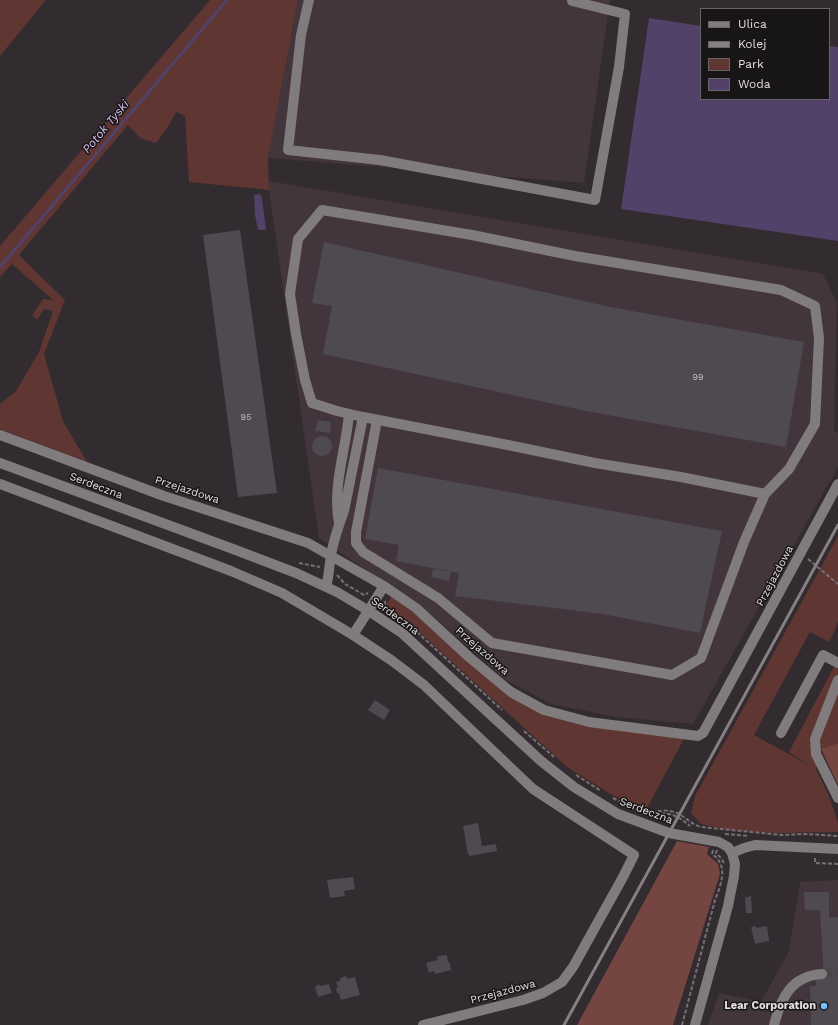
<!DOCTYPE html>
<html>
<head>
<meta charset="utf-8">
<style>
  body { margin:0 }
  #map { position:relative; width:838px; height:1025px; overflow:hidden; background:#322b2f; font-family:"Work Sans",sans-serif }
  canvas { display:block }
  .legend { position:absolute; left:700px; top:8px; width:130px; height:92px; box-sizing:border-box; background:#181516; border:1px solid #696566; margin:0; padding:5px 7px; list-style:none; font-size:12px; color:#e2dddf }
  .legend li { display:flex; align-items:center; gap:8px; height:20px }
  .legend b { width:20px; border:1px solid #696566 }
</style>
</head>
<body>
<div id="map">
<canvas width="838" height="1025"></canvas>
<ul class="legend">
<li><b style="height:5px;background:#807b7c"></b>Ulica</li>
<li><b style="height:5px;background:#868083"></b>Kolej</li>
<li><b style="height:11px;background:#603633"></b>Park</li>
<li><b style="height:11px;background:#524168"></b>Woda</li>
</ul>
</div>
<script>
const context = document.querySelector('canvas').getContext('2d');
context.lineJoin = 'round';
function fillPath(path, color) { context.fillStyle = color; context.fill(path, 'evenodd'); }
function strokePath(path, color, width, dash) { context.strokeStyle = color; context.lineWidth = width; context.lineCap = dash ? 'butt' : 'round'; context.setLineDash(dash || []); context.stroke(path); }
function label(font, color, halo, rows, align = 'center') {
  context.font = font + ' "Work Sans",sans-serif'; context.lineWidth = 3; context.setLineDash([]); context.textBaseline = 'middle'; context.strokeStyle = halo; context.fillStyle = color; for (const [text, x, y, turn = 0] of rows) {
    context.save(); context.translate(x, y); context.rotate((+turn || 0) * Math.PI / 180); context.textAlign = isNaN(turn) ? turn : align; if (halo) context.strokeText(text, 0, 0); context.fillText(text, 0, 0); context.restore();
  }
}
fillPath(new Path2D(`
  M298 0H610L584 183 268 158Z
  M269 181 823 274 837 303 834 431 838 433V467L693 724 616 717 551 704 506 680 428 612 319 538 269 190Z
  M838 880V1025H708L719 993 761 1002 789 951 800 882Z`), '#43353c');
fillPath(new Path2D(`
  M0 0H46L0 56Z
  M210 0H298L268 158 269 190 189 182 185 116 176 112 168 127 156 143 140 138 128 125 19 255 65 300 44 354 63 421 87 462 0 429V404L16 391 39 352 53 311 44 309 37 320 32 315 43 299 53 300 12 264 0 277V246Z
  M838 536V622L834 632 829 642 810 632 754 735 809 765 789 752 838 659V743L821 749 816 769 829 796 838 822V832L773 833 730 830 701 824 691 813 695 796Z
  M392 596 542 712 685 737 646 810 612 795 567 767 415 628 387 608V603Z`), '#603633');
fillPath(new Path2D(`
  M838 743V785L821 749Z
  M677 841 709 847 707 854 718 864 720 874 673 1025H577Z`), '#754541');
fillPath(new Path2D(`
  M649 18 701 26V99H829V46L838 47V241L621 209Z
  M260 194 262 198 266 230H258L255 215 254 195Z`), '#524168');
strokePath(new Path2D(`
  M0 267 227 0`), '#524168', 3);
fillPath(new Path2D(`
  M240 230 277 493 238 497 203 235Z
  M324 242 610 307 804 342 786 447 591 412 323 354 332 306 312 303Z
  M318 420 331 422 330 433 315 431Z
  M312 446a10 10 0 1 1 20 0a10 10 0 1 1-20 0Z
  M378 468 722 531 700 633 603 614 455 596 459 573 396 561 399 545 365 539Z
  M433 569 451 572 449 581 431 577Z
  M375 700 390 710 384 720 368 710Z
  M478 823 482 846 496 844 497 851 470 856 468 854 463 826Z
  M353 877 355 889 344 891 345 896 330 898 327 880Z
  M804 892H829V918L838 917V1025H811L810 986H816V979H824L820 910H805Z
  M749 896H751L752 913H746L745 897H749Z
  M756 926V928L767 926 769 941 755 944 751 927Z
  M447 955 448 962 450 963 451 970 435 974 434 971 429 973 426 963 437 960 438 956Z
  M346 976 347 979 355 977 360 995 341 1000 339 993H337L336 988 338 987 336 982 341 980 340 978Z
  M319 984 320 986 329 984 332 993 318 997 315 987Z`), '#4f4950');
strokePath(new Path2D(`
  M822 974 838 973`), '#4c4649', 10, [10, 5]);
strokePath(new Path2D(`
  M808 559 838 584
  M299 563 320 567
  M337 575 345 584 364 595 368 593
  M385 601 386 608 397 617
  M417 632 502 710
  M524 731 554 757
  M576 775 601 791
  M613 798C623 803 634 810 645 812 653 814 662 808 674 812 684 815 690 824 701 827L782 835 805 834 838 836
  M649 815C669 812 674 813 690 826
  M725 834 749 836
  M717 850 716 853 721 858 724 863
  M815 858V863L838 864
  M682 1025 715 900C721 885 729 865 712 854L713 850`), '#767073', 2, [4, 2]);
strokePath(new Path2D(`
  M309 0 301 35 288 150 380 160 595 200 619 67 625 14 572 1
  M377 420 356 532V543L363 552 438 598 492 643 672 675 701 658 744 542 765 494
  M0 435 164 496 308 543 384 586 416 608 469 657 511 692 544 710 589 722 698 736 703 733 838 484
  M0 463 233 549 296 573 337 592 369 611 402 633 541 761 574 787 618 814 669 833 719 842 728 847 732 853 735 864 734 876 728 906 695 1025
  M0 484 231 571 282 593 353 635 391 660 424 685 533 789 634 855 623 877 573 967 562 982 543 993 523 1000 423 1025
  M339 523C332 486 346 450 349 414
  M326 587C329 577 329 566 331 556 333 541 339 525 344 511L363 417 508 445 595 463 681 477 765 494 789 469 815 424 819 338 815 306 781 290 575 256 472 235 322 210 298 239 290 294 296 334 305 380 312 403 337 411 363 417
  M353 635 384 586
  M838 680 815 739 816 754 838 798
  M781 733 823 655 838 663
  M732 853 744 848 755 845 838 849
  M774 1025C781 998 791 976 822 974`), '#807b7c', 10);
strokePath(new Path2D(`
  M564 1025 838 525`), '#868083', 3);
for (const [x, y, r, color] of [
  [824,1006,4,"#76c0f7"]
]) { const dot = new Path2D(); dot.arc(x, y, r, 0, 2 * Math.PI); context.fillStyle = color; context.fill(dot); strokePath(dot, '#181516', 1.5); }
label('9px', '#bdb8bb', null, [
  ["99",698,377],
  ["95",246,417]
]);
label('11px', '#e2dddf', '#181516', [
  ["Serdeczna",96,486,21],
  ["Przejazdowa",187,490,18],
  ["Przejazdowa",775,576,-62],
  ["Serdeczna",395,616,36],
  ["Przejazdowa",482,651,41],
  ["Serdeczna",646,811,21],
  ["Przejazdowa",503,992,-15]
]);
label('bold 11px', '#e2dddf', '#181516', [
  ["Lear Corporation",816,1006]
], 'right');
label('italic 12px', '#d6c0f5', '#181516', [
  ["Potok Tyski",106,127,-50]
]);
</script>
</body>
</html>
